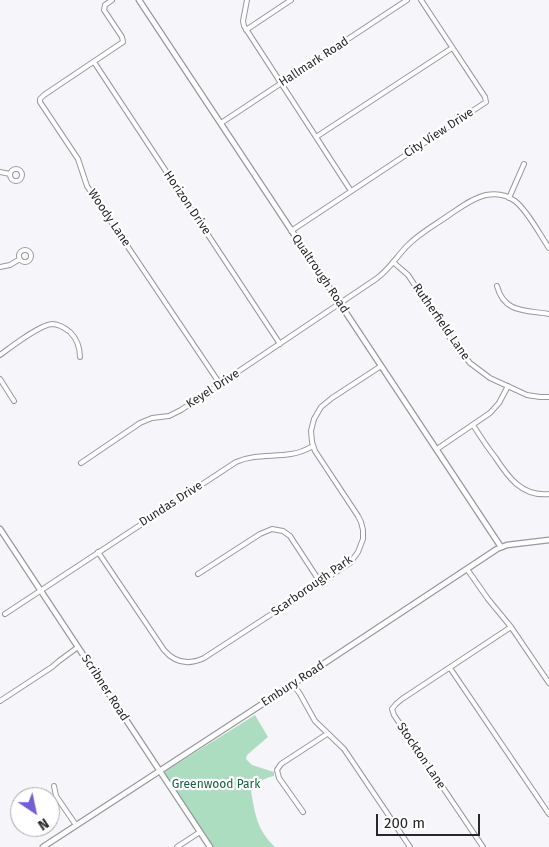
<!DOCTYPE html>
<html>
<head>
<meta charset="utf-8">
<style>
  body { margin:0 }
  #map { position:relative; width:549px; height:847px; overflow:hidden; background:#f6f6fa; font-family:"Fira Sans",sans-serif }
  canvas { display:block }
  .north { position:absolute; left:10px; top:787px; width:50px; height:50px; box-sizing:border-box; background:#fff; border:1px solid #a9a9aa; border-radius:50%; rotate:146deg; font-size:14px; font-weight:700; line-height:20px; text-align:center; color:#28282a }
  .north::after { content:''; display:block; margin:auto; width:18px; height:22px; background:#745cd6; clip-path:polygon(50% 0,100% 100%,50% 72%,0 100%) }
  .scale { position:absolute; left:376px; top:814px; width:104px; height:22px; box-sizing:border-box; border:2px solid #28282a; border-top:0; padding-left:6px; font-size:15px; line-height:18px; white-space:nowrap; color:#28282a; -webkit-text-stroke:4px #fff; paint-order:stroke }
</style>
</head>
<body>
<div id="map">
<canvas width="549" height="847"></canvas>
<div class="north">N</div>
<div class="scale">200 m</div>
</div>
<script>
const context = document.querySelector('canvas').getContext('2d');
context.lineJoin = 'round';
function fillPath(path, color) { context.fillStyle = color; context.fill(path, 'evenodd'); }
function strokePath(path, color, width, dash) { context.strokeStyle = color; context.lineWidth = width; context.lineCap = dash ? 'butt' : 'round'; context.setLineDash(dash || []); context.stroke(path); }
function label(font, color, halo, rows, align = 'center') {
  context.font = font + ' "Fira Sans",sans-serif'; context.lineWidth = 4.5; context.setLineDash([]); context.textBaseline = 'middle'; context.strokeStyle = halo; context.fillStyle = color; for (const [text, x, y, turn = 0] of rows) {
    context.save(); context.translate(x, y); context.rotate((+turn || 0) * Math.PI / 180); context.textAlign = isNaN(turn) ? turn : align; if (halo) context.strokeText(text, 0, 0); context.fillText(text, 0, 0); context.restore();
  }
}
fillPath(new Path2D(`
  M255 715 268 737 247 755 246 759 252 765 274 772V776C262 779 259 781 251 791 255 814 257 830 275 847H213L164 772Z`), '#adddc1');
const minor = new Path2D(`
  M112 0 105 5 104 10 122 37 123 42 44 95 40 99V102L78 159 87 186 220 384
  M247 0 243 21 244 26 351 191
  M246 30 291 0
  M94 62 280 344
  M221 123 407 0
  M316 137 452 48
  M10 175a6 6 0 1 1 12 0a6 6 0 1 1-12 0Z
  M0 172 10 174
  M509 198 524 164
  M291 231 486 102 485 97 421 0
  M19 256a6 6 0 1 1 12 0a6 6 0 1 1-12 0Z
  M393 262 408 275 452 341 470 363 490 378 527 395 540 397H549
  M0 267 10 265 20 259
  M497 286C504 313 525 310 549 314
  M0 355C11 347 39 325 52 324 58 324 65 328 70 332 77 339 80 347 80 357
  M0 379 14 401
  M473 425C480 436 487 447 495 457 508 477 522 497 549 494
  M437 449 490 413 499 403 508 386
  M81 463 140 423 152 418 169 416 181 410 376 279C389 270 397 256 408 245 420 233 435 225 449 215 460 208 472 198 486 195 496 193 507 195 515 201 528 211 540 235 549 248
  M98 552 164 650C175 663 189 665 204 658L350 563 358 552 363 539V530L361 522 358 516 315 451 312 442 311 431 314 419 321 407 332 398 381 366
  M467 569 488 599 511 627 549 683
  M198 574 260 534 272 529 283 531 290 536 320 582
  M5 614 236 462C254 454 272 457 291 454 299 453 306 450 313 446
  M450 668 549 814
  M293 684 300 694 315 721 344 749 410 847
  M0 701 52 667 59 661 78 647
  M54 786 56 796 76 825
  M303 812 279 778 277 770 281 764 327 734
  M177 847 200 832
  M483 847 394 715 392 709 396 704 402 699 511 627`);
const tertiary = new Path2D(`
  M139 0 501 547
  M0 529 210 847
  M43 847 293 684 497 549 507 545 549 540`);
strokePath(minor, '#99999d', 6);
strokePath(tertiary, '#99999d', 7);
strokePath(minor, '#fff', 4);
strokePath(tertiary, '#fff', 4.5);
label('12px', '#28282a', '#fff', [
  ["Hallmark Road",314,62,-33],
  ["City View Drive",439,133,-33],
  ["Horizon Drive",187,203,56],
  ["Woody Lane",109,218,56],
  ["Qualtrough Road",320,274,56],
  ["Rutherfield Lane",441,322,55],
  ["Keyel Drive",213,389,-33],
  ["Dundas Drive",171,504,-33],
  ["Scarborough Park",312,586,-35],
  ["Embury Road",293,684,-33],
  ["Scribner Road",105,688,57],
  ["Stockton Lane",421,756,56]
]);
label('12px', '#146441', '#fff', [
  ["Greenwood Park",216,785]
]);
</script>
</body>
</html>
